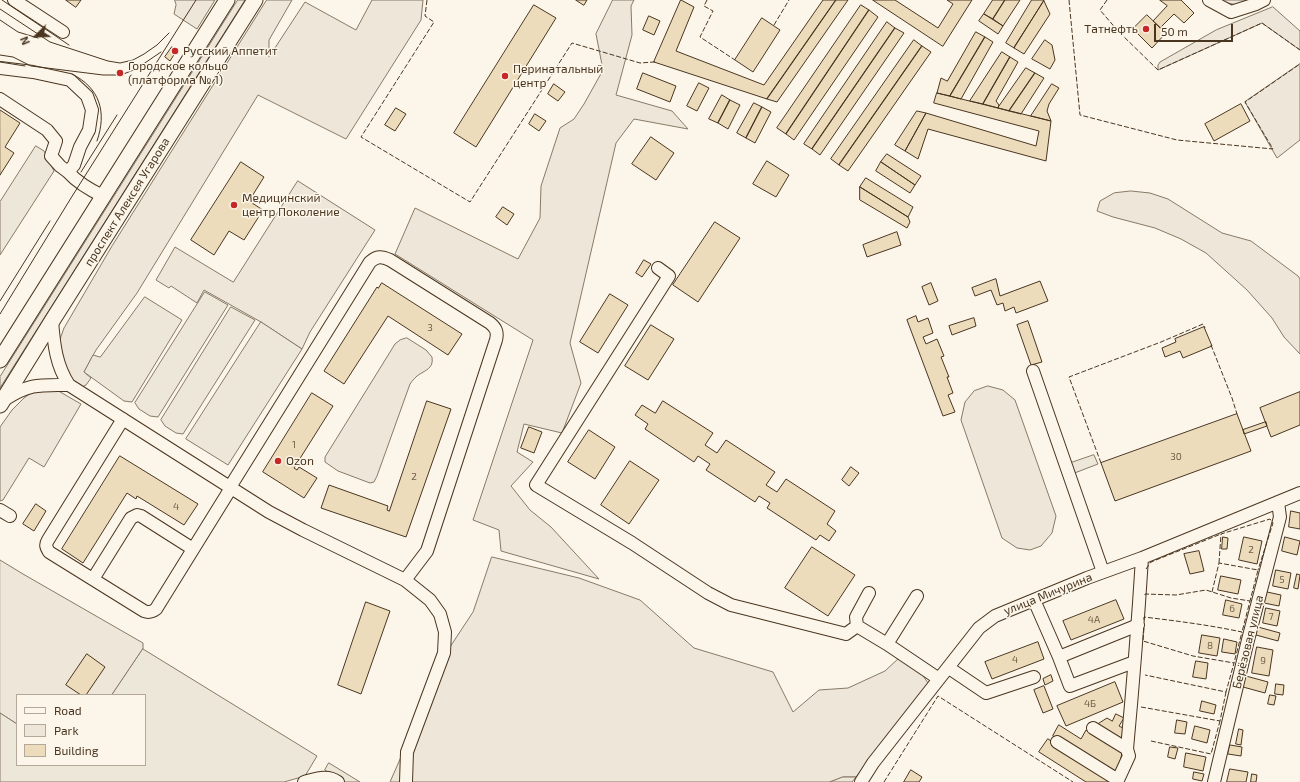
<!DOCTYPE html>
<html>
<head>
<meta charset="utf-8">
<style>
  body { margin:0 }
  #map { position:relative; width:1300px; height:782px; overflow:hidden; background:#fbf6e9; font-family:"Exo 2",sans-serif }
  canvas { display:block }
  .legend { position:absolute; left:16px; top:694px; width:130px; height:72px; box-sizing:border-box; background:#fbf6e9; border:1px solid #b4a999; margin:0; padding:5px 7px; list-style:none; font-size:12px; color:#4a3520 }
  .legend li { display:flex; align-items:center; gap:8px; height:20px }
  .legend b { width:20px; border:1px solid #b4a999 }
  .north { position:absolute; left:16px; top:16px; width:40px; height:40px; -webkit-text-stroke:3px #fbf6e9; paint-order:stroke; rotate:247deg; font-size:11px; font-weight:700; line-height:16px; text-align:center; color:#4a3520 }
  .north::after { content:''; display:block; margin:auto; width:14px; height:18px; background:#4a3520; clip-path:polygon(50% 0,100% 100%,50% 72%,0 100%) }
  .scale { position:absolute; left:1154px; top:24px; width:79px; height:18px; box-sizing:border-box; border:2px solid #4a3520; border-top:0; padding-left:5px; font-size:12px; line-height:14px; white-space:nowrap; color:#4a3520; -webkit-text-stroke:3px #fbf6e9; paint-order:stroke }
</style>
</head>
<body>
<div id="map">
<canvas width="1300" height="782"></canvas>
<ul class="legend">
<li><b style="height:5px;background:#fbf6e9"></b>Road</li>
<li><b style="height:11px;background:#ede6d9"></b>Park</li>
<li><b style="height:11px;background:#ecdcbc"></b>Building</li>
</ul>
<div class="north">N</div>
<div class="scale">50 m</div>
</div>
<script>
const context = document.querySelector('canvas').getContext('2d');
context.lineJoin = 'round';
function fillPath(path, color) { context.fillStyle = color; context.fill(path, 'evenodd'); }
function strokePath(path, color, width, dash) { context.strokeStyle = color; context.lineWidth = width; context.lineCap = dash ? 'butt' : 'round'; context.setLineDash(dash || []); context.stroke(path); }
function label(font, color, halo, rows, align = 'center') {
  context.font = font + ' "Exo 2",sans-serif'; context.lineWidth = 3; context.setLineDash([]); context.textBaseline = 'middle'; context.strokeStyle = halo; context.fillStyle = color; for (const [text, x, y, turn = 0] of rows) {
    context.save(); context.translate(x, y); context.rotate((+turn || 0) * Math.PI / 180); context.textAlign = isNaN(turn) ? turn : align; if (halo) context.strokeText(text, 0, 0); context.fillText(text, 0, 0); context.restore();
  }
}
const green = new Path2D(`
  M175 0H215L197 29 174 14 176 5Z
  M238 0H245L0 388V377Z
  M267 0H292L269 40V57L305 2 356 30 372 0H423L421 20 346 139 258 95 137 293 96 350 84 372 91 378 86 385 82 387 76 385 67 373 59 342 64 328 112 246Z
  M613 0H634L631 6 632 35 616 95 672 111 688 129 634 119 616 143 570 343 581 383 562 433 524 424 517 452 533 462 511 486 530 510 551 527 599 579 501 551 499 530 473 520 533 340 395 254 415 208 518 259 540 218 541 186 560 128 574 119 584 104 603 70 596 34Z
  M1221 0H1246L1237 5 1223 2Z
  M1273 7 1300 31V50L1262 23 1158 70V65L1160 62 1216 30Z
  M1300 64V140L1277 158 1245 102Z
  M298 181 375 230 310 332 302 349 261 322 204 290 197 303 171 286 169 288 156 280 175 247 233 282Z
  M1131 191 1150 193 1168 199 1222 233 1251 241 1298 276 1300 279V354L1284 337 1272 318 1247 290 1206 253 1181 239 1155 228 1113 217 1097 211 1100 201 1114 193Z
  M407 338 426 350 432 357C434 369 425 370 417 376 414 379 412 381 410 384L377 476 374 482 370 483 338 471 325 462V457L395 344 400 340Z
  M988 386 1003 390 1015 400 1056 516 1052 533 1041 546 1030 550 1017 548 1002 538 961 420 965 402 974 391Z
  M55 389 81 404 44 467 29 458 3 500 0 501V427L12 410 24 398 35 390Z
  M492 557 579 578 640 600 694 648 773 672 793 712 819 690 848 688 885 671 900 657 919 670 928 683 923 692 856 777H843L830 782H390L448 650 473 612Z
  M0 560 23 574 143 643V649L112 695H17V724L0 713Z`);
fillPath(green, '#ede6d9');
strokePath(green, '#887966', 1);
const parking = new Path2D(`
  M36 146 44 151 54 171 0 255V202Z
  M205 292 228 305 158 417 150 416 139 409 135 403Z
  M145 297 182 320 132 402 124 401 84 372 93 355 100 357Z
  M231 307 255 320 183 434 176 433 165 426 161 420Z
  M261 322 302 349 228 465 186 439Z
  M1094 455 1098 464 1072 474 1068 464Z
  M143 649 317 756 305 776 284 782H0V713L17 724V765H145V695H112Z
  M329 763 360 782H344L325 770Z
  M843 777H856L852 782H830Z`);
fillPath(parking, '#ede7d9');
strokePath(parking, '#887966', 1);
const building = new Path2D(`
  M66 0H81L76 7Z
  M576 0H587L584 5Z
  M681 0 694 7 676 51 764 85 823 0H836L767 99 654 62Z
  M836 0H848L777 102 767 99Z
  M873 0H895L938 28 953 4 947 0H972L943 46Z
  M993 0H1005L993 19 984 14Z
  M1005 0H1020L1003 26 993 19Z
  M1032 0H1044L1014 48 1006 43Z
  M1160 0H1181L1194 13 1184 23 1174 14 1160 28 1153 21 1167 6Z
  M1044 1 1050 14 1024 54 1014 48Z
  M534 5 556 18 476 147 454 133Z
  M861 5 869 10 786 134 777 128Z
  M869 10 878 17 794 140 786 134Z
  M984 14 1003 26 998 34 979 21Z
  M1147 15 1166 33 1152 48 1133 29Z
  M649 16 660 21 654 35 643 30Z
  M762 18 780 30 753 72 735 60Z
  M887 22 895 28 812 149 804 144Z
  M895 28 904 33 820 155 812 149Z
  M976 32 985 37 950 96 937 93 941 78 947 81Z
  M985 37 993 42 961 99 950 96Z
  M914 40 922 46 839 165 831 159Z
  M1045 40 1052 45 1055 60 1050 69 1032 59Z
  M922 46 931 52 848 171 839 165Z
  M172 47 177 50 170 61 165 57Z
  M1002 52 1010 57 983 104 970 101Z
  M1010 57 1018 62 996 101 999 105 998 108 983 104Z
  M1026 68 1035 73 1009 111 998 108Z
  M643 73 676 86 670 102 637 89Z
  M1035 73 1044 78 1021 114 1009 111Z
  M699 83 709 88 697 111 687 106Z
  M554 84 565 92 558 101 548 94Z
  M1052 84 1059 88 1049 104 1047 111 1051 121 1031 116Z
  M937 93 1051 121 1046 161 928 129 918 159 905 151 926 113 1036 146 1039 131 934 103Z
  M722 95 730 100 718 123 709 119Z
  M730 100 740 105 728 129 718 123Z
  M754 103 762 107 746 138 737 133Z
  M1241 104 1250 121 1214 141 1205 124Z
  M762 107 771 112 755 143 746 138Z
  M396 108 406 114 395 131 385 125Z
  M0 110 20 123 5 147 14 153 0 175Z
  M917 111 926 113 905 151 895 145Z
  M535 114 546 121 539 131 529 124Z
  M651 137 674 153 656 180 632 164Z
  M887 154 921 176 915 185 881 162Z
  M767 161 789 175 776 197 753 184Z
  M241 162 264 177 249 201 263 210 244 240 229 231 214 255 191 240Z
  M881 162 915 185 910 193 876 171Z
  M866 178 913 207 908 217 860 187Z
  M860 187 908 217 910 222 907 228 860 200Z
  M503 207 514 214 507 225 496 217Z
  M715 222 740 238 698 302 673 285Z
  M897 232 901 245 867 257 863 245Z
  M644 260 651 264 642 277 636 273Z
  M996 279 1000 296 1040 281 1048 301 1016 313 1014 307 1005 311 1003 303 997 305 991 290 975 296 972 288Z
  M382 283 462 334 448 355 388 316 344 384 324 371 377 287 378 288Z
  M931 283 938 301 929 305 922 287Z
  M610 294 628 305 598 353 580 342Z
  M916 316 918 322 928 318 933 333 923 337 926 344 937 339 944 356 941 357 949 377H947L953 393 948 395 955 412 943 416 907 320Z
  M974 318 976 326 952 335 949 326Z
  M1028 321 1042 362 1031 365 1017 325Z
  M651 325 674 339 648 380 625 366Z
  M1204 327 1212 346 1183 358 1180 351 1165 357 1162 348 1176 342 1175 339Z
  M1300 392V425L1271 437 1260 408Z
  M312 393 333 406 294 468 297 470 299 467 317 478 304 498 263 472Z
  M427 401 451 409 406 537 321 508 329 485 388 506 387 510 389 511Z
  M663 401 713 433 705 445 717 453 726 440 775 472 766 485 777 492 786 479 835 511 827 524 836 531 829 541 820 535 816 540 767 508 770 503 759 496 755 502 706 470 710 464 698 456 694 462 645 429 648 424 635 415 642 405 655 413Z
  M1237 414 1251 451 1115 501 1101 463Z
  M1266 422 1267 426 1244 434 1243 430Z
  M529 427 542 432 534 453 521 448Z
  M589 430 615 447 595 479 568 462Z
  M120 456 198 504 184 525 137 496 136 499 127 493 83 563 62 549Z
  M630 461 659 480 629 524 601 505Z
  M851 467 859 473 849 486 842 480Z
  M36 504 46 511 34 531 23 524Z
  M1291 511 1300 513V529L1289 527Z
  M1223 537 1228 538 1227 549H1222Z
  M1244 537 1262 541 1257 564 1239 560Z
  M1285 537 1300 541 1297 555 1282 551Z
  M812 547 855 575 828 616 785 588Z
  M1199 551 1204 571 1190 574 1184 554Z
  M1276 570 1291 573 1288 589 1273 586Z
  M1297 574 1300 575 1298 589 1294 588Z
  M1221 576 1241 580 1238 594 1218 590Z
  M1267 592 1281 595 1279 606 1264 603Z
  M1116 600 1124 619 1071 640 1063 621Z
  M1226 600 1242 604 1239 618 1223 615Z
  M366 602 390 611 361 694 338 685Z
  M1266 608 1280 611 1277 626 1263 623Z
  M1258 627 1280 633 1278 641 1256 635Z
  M1202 635 1220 638 1217 656 1199 653Z
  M1224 639 1237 642 1235 654 1222 652Z
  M1038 642 1044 659 992 679 985 662Z
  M1257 647 1273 650 1269 676 1252 673Z
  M87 654 105 667 86 695H81L66 685Z
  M1196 661 1208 663 1206 679 1193 677Z
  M1051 675 1053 681 1045 685 1043 679Z
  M1246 676 1268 682 1265 693 1243 687Z
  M1115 682 1123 702 1066 726 1057 706Z
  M1276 684 1284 685 1283 695 1275 694Z
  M1044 686 1053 709 1043 713 1034 690Z
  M1270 695 1276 696 1274 705 1268 704Z
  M1202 701 1216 705 1214 714 1200 711Z
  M1116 714 1124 718 1119 726 1125 729 1123 742 1096 725 1107 718 1112 721Z
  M1177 720 1187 722 1185 734 1175 733Z
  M1059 725 1081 739 1086 730 1122 753 1117 776 1053 736Z
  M1195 726 1210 730 1207 743 1192 739Z
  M1239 729 1243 730 1241 745 1236 744Z
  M1048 739 1116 782H1086L1039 752Z
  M1230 745 1242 747 1241 756 1228 754Z
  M1170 747 1178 748 1175 759 1168 757Z
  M1186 753 1206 757 1203 771 1184 767Z
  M1230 769 1248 772 1246 782H1227Z
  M911 770 922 777 919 782H904Z
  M1194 772 1204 774 1202 781 1193 779Z
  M1252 774 1257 775 1256 782H1251Z`);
fillPath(building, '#ecdcbc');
strokePath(building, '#4a3520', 1);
const minor = new Path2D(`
  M14 0 63 32
  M1209 0 1231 12 1256 4 1264 0
  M0 68 33 72 70 80 87 96 92 110 89 130 80 147 74 165 68 172C78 183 90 190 103 196
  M0 99 47 130 56 141 51 156 60 166 68 172
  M658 268 669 276 536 485 632 543 708 593 731 605 846 634 857 626
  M52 321C54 345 56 365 69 385L269 512 303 530 405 580 430 600 440 614 445 632 444 653 407 752 406 782
  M1033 371 1103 572
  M4 400C30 383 40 385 69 385
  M123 419 48 540C45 545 46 547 49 552L144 611C149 613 152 612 156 609L231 488
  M230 487 370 262C377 256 381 256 390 260L490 323C496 328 498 332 496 340L427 551 405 580
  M0 510 10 516
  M93 579 131 518 137 515 141 516 193 549
  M869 593 856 617 857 626 887 644 939 679
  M1034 600 1059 657 1070 686 1134 662
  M887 644 917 596
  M1059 657 1138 625
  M949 668 986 693 1034 677
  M1093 728 1127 749
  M1057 742 1118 780 1129 756 1127 749C1133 685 1138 622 1142 558
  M304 782C316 779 327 774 338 782
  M861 782 873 763 979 628 995 616 1087 578 1142 558 1300 493
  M1214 782 1248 640 1280 517 1278 502`);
const major = new Path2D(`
  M0 360 227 0
  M0 405 52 321 255 0`);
strokePath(minor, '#4a3520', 14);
strokePath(major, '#4a3520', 17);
strokePath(minor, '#fbf6e9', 12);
strokePath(major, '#fbf6e9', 15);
strokePath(new Path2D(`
  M2 0 69 45
  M0 9 50 42 108 61 120 63 133 60 144 54 157 45 169 33
  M0 20 18 32 38 38
  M0 55 13 57 31 66 103 75H121L136 69 161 52
  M0 62 25 66
  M72 74C100 88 107 112 97 141
  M81 172 117 115
  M0 301 50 221
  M0 314 71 198 196 0`), '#4a3520', 1);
strokePath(new Path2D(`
  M427 0 425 16 434 22 361 137 470 202 572 43 640 63 654 62 655 61
  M707 0 704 6 713 11 700 37 735 60
  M1069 0 1080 115 1177 140 1273 149 1245 102 1300 64
  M1107 0 1100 10 1118 31 1158 70 1262 23 1300 50
  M774 25 789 0
  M1211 345 1232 398 1237 414
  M1101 463 1069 377 1161 342 1203 324 1205 328
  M1219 563 1221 534 1270 519 1273 523 1258 570
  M1146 569 1151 562 1221 534
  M1212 592 1219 563 1258 570 1250 601
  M1145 595V594L1176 595 1206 590 1231 598 1250 601 1242 632
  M1144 620V617C1177 621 1209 625 1242 632L1234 663
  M1144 628 1143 641 1193 656 1234 663 1226 692 1145 675
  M1141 707 1220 721 1226 692
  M1151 741 1211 754 1220 721
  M884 782 938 696 1073 782`), '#4a3520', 1, [5, 2]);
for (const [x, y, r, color] of [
  [1146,29,4,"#c62828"],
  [175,51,4,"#c62828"],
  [120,73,4,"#c62828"],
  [505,76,4,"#c62828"],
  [234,205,4,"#c62828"],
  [278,461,4,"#c62828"]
]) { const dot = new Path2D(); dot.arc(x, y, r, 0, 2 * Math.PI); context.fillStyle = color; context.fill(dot); strokePath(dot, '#fbf6e9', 1.5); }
label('10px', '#725f47', null, [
  ["3",430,328],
  ["1",294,445],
  ["30",1176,457],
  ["2",414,477],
  ["4",176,507],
  ["2",1251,550],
  ["5",1282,580],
  ["6",1232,609],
  ["7",1271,617],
  ["4А",1094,620],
  ["8",1210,646],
  ["4",1015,660],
  ["9",1263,661],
  ["4Б",1090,704]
]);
label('12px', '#4a3520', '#fbf6e9', [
  ["Татнефть",1138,29,"right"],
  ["Русский Аппетит",183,51],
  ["Городское кольцо",128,66],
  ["(платформа № 1)",128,80],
  ["Перинатальный",513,69],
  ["центр",513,83],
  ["Медицинский",242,198],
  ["центр Поколение",242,212],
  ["Ozon",286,461]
], 'left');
label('12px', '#4a3520', '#fbf6e9', [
  ["проспект Алексея Угарова",127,202,-58],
  ["улица Мичурина",1048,594,-22],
  ["Берёзовая улица",1248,642,-76]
]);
</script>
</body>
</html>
